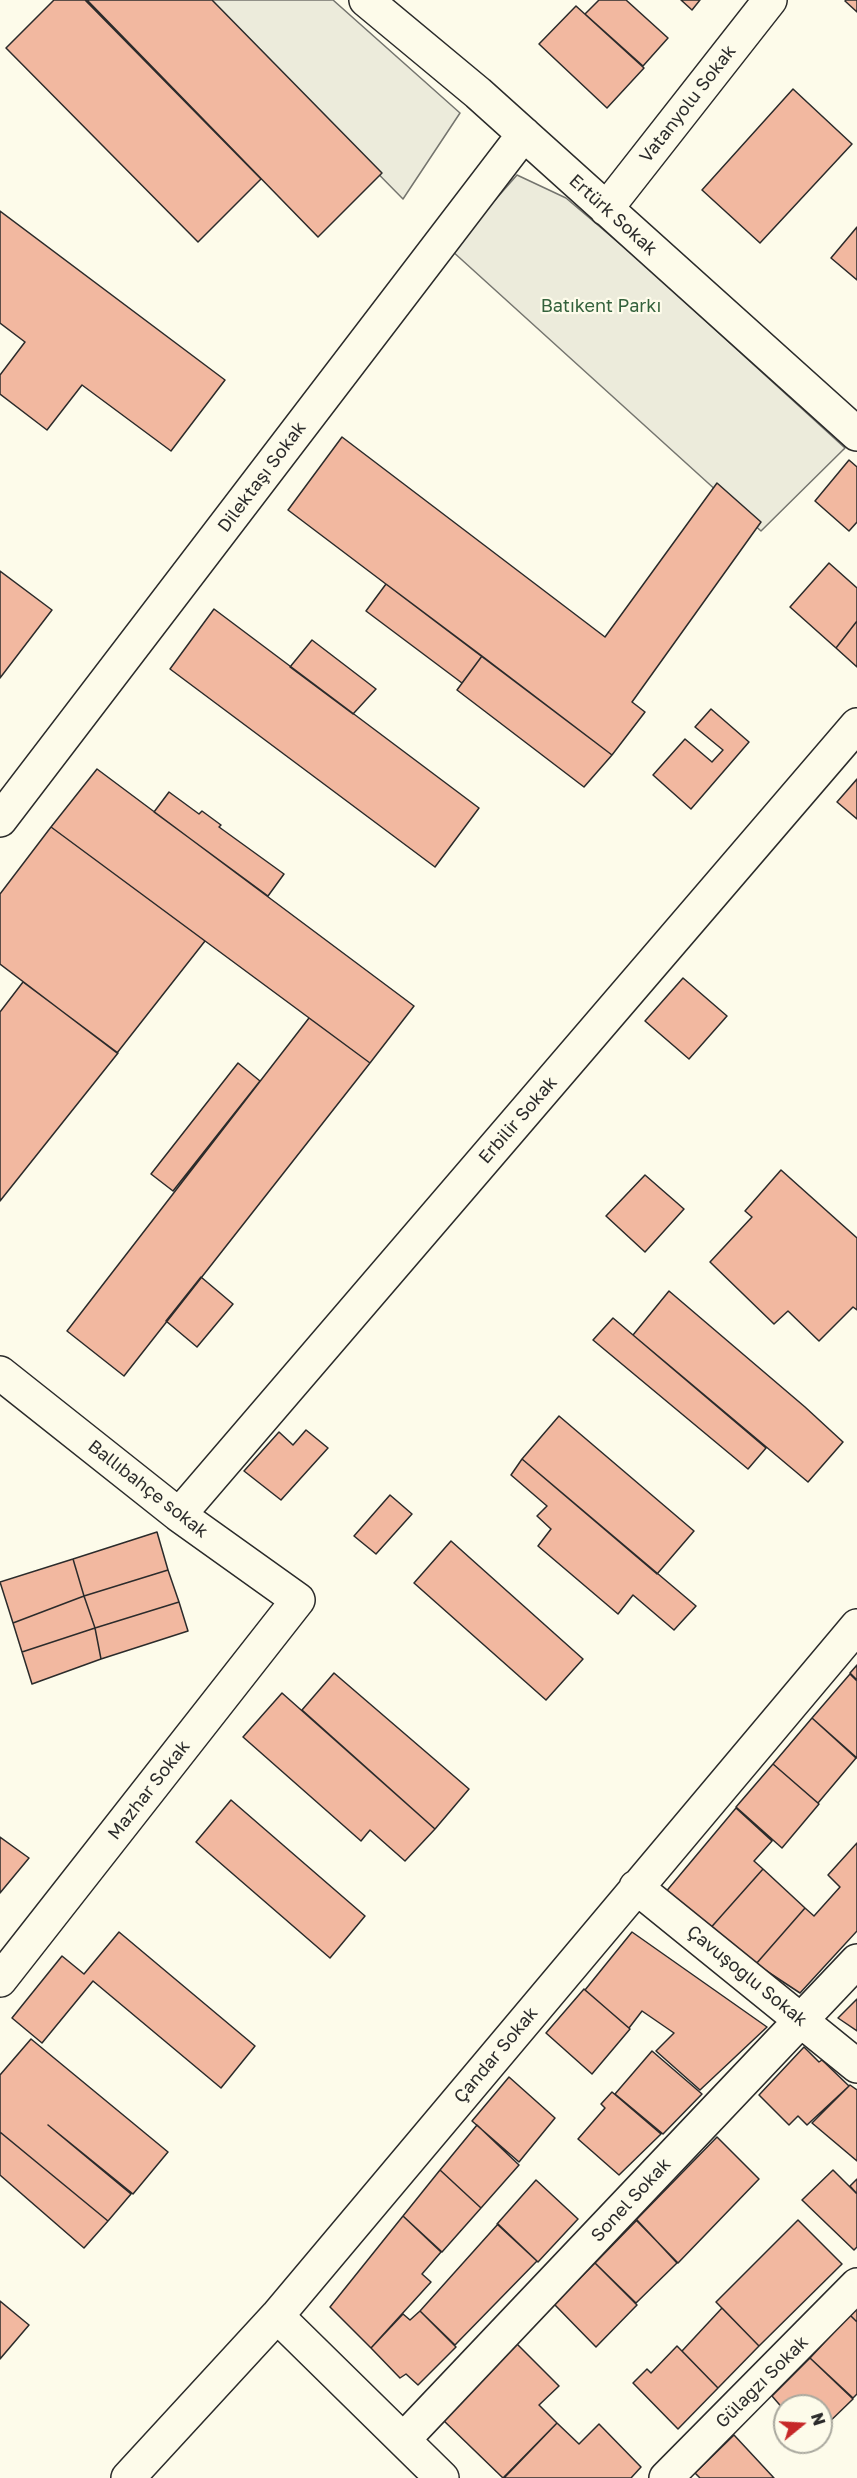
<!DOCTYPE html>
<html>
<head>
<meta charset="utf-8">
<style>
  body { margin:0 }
  #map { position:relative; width:857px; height:2478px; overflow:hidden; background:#fdfbea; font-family:"Golos Text",sans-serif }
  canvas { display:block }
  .north { position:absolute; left:773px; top:2394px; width:60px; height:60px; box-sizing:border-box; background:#fdfbea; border:2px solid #a9a89e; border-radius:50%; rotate:72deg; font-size:16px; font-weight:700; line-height:24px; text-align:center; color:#2b2b2b }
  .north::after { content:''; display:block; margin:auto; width:21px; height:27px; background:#c62828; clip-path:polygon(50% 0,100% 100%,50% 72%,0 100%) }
</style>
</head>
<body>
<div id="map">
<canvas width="857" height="2478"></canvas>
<div class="north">N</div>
</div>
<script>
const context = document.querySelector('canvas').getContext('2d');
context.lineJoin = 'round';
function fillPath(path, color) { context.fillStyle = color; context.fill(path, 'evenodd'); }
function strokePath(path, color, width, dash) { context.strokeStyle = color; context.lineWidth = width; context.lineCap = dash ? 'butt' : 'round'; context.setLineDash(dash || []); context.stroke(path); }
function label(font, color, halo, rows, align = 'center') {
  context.font = font + ' "Golos Text",sans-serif'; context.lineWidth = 4.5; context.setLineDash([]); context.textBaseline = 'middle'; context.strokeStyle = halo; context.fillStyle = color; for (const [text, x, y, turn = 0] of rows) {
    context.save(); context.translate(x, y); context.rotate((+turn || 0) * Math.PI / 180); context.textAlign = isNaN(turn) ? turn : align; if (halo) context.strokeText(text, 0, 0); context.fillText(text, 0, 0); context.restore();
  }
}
const green = new Path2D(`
  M207 0H333L460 113 403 199Z
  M517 175 566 198 639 260 845 448 761 531 451 250Z`);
fillPath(green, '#ecebdb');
strokePath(green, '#74746e', 1.5);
const building = new Path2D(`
  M54 0H85L261 179 198 242 6 48Z
  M87 0H212L382 173 318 237Z
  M599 0H626L668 38 643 66 585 14Z
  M681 0H700L692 10Z
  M846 0H857V12L845 1Z
  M576 6 644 68 607 108 539 44Z
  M793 89 852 144 760 243 702 190Z
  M0 211 225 380 171 451 82 385 47 430 0 394V375L25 342 0 323Z
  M857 227V280L831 258Z
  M342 437 605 637 717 483 761 522 632 702 645 712 612 755 288 510Z
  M849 460 857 467V522L849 531 815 501Z
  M829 563 857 588V621L836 648 790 607Z
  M0 571 52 610 0 678Z
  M386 584 482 656 462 683 366 611Z
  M214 609 479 808 435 867 170 669Z
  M857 621V667L836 648Z
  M312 640 376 689 353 714 290 667Z
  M482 656 612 755 584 787 457 690Z
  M711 709 749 742 691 809 653 775 685 739 712 762 723 750 695 727Z
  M97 769 414 1006 370 1063 51 827Z
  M857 779V819L837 802Z
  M169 792 199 814 202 811 221 825 219 827 284 874 268 896 154 812Z
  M51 827 205 941 117 1053 0 964V894Z
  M683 978 727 1016 689 1059 645 1021Z
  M23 982 118 1053 0 1201V1012Z
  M309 1018 370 1063 124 1376 67 1331Z
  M238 1063 260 1081 173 1191 151 1174Z
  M781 1170 857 1238V1310L853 1307 819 1341 788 1311 774 1324 710 1262 752 1217 745 1211Z
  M645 1175 684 1209 645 1252 606 1216Z
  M201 1277 233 1304 197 1347 166 1321Z
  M669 1291 805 1407 843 1442 808 1482 633 1335Z
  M613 1318 766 1448 748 1469 593 1340Z
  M559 1416 694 1531 657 1574 522 1459Z
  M306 1430 328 1448 281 1500 244 1471 279 1432 293 1445Z
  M522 1459 696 1606 674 1630 633 1595 618 1614 538 1546 551 1529 537 1516 547 1506 511 1475Z
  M390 1495 412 1514 376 1554 354 1536Z
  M157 1532 168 1570 84 1596 73 1559Z
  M451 1541 583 1659 546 1700 414 1583Z
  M73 1559 84 1596 13 1623 0 1582Z
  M168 1570 179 1602 95 1628 84 1596Z
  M84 1596 95 1628 22 1652 13 1623Z
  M179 1602 188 1631 101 1659 95 1628Z
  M95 1628 101 1659 32 1684 22 1652Z
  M857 1665V1680L850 1673Z
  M334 1673 469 1789 435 1829 302 1710Z
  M850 1674 857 1681V1758L812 1718Z
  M282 1693 435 1829 405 1861 370 1830 361 1841 243 1737Z
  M812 1718 856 1758 818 1803 773 1764Z
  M773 1764 819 1804 782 1848 736 1807Z
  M231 1800 365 1916 330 1958 196 1842Z
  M736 1808 772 1841 754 1861 763 1869 707 1932 659 1900Z
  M0 1837 29 1858 0 1893Z
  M857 1843V1931L800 1993 756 1964 805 1908 814 1916 840 1887 828 1875Z
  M763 1869 805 1908 756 1964 744 1953 742 1955 707 1932Z
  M119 1932 255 2046 221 2088 93 1981 42 2043 12 2018 62 1956 84 1974Z
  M632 1932 767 2027 700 2090 656 2051 674 2033 642 2011 629 2028 585 1990Z
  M584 1989 630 2029 592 2074 546 2033Z
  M857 1999V2031L838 2018Z
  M31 2039 168 2152 133 2194 48 2125 131 2194 108 2221 0 2132V2075Z
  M804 2047 819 2062 822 2060 849 2086 807 2125 798 2116 789 2125 759 2095Z
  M652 2051 702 2094 663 2134 615 2094Z
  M509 2077 555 2118 519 2162 472 2121Z
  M850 2085 857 2090V2161L812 2123Z
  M612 2092 661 2134 619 2175 578 2139 605 2108 601 2104Z
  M477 2125 519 2165 481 2208 440 2170Z
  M0 2132 108 2221 84 2248 0 2175Z
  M717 2137 759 2179 678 2263 636 2220Z
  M440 2170 481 2208 442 2252 403 2216Z
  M833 2170 857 2194V2247L854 2250 802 2200Z
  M857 2179V2194L850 2186Z
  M536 2180 578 2219 538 2262 497 2224Z
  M403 2216 441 2252 422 2274 431 2282 371 2348 330 2307Z
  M637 2220 677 2263 636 2303 595 2263Z
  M798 2220 842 2264 759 2346 716 2302Z
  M498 2224 537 2261 455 2345 420 2311Z
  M595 2263 637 2305 596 2347 554 2304Z
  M0 2301 29 2325 0 2359Z
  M722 2308 759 2346 718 2388 682 2351Z
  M857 2308V2322L850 2315Z
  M420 2311 456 2347 418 2385 406 2374 400 2378 371 2348 403 2314 410 2320Z
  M850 2315 857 2322V2394L853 2398 810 2358Z
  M516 2343 559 2386 539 2405 557 2423 503 2478 442 2419Z
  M677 2346 718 2388 678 2429 633 2383 647 2369 651 2373Z
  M810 2358 853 2399 821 2430V2406H785V2411L772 2396Z
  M557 2423 579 2444 599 2424 641 2467 631 2478H504Z
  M734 2435 774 2478H700L695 2473Z`);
fillPath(building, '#f2b8a0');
strokePath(building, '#2b2b2b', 1.5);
const street = new Path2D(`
  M366 0 478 93 857 434
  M606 209 770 0
  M0 820 524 134
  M0 1373 179 1515 298 1600 0 1980
  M179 1515 857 725
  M636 1887 857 2066
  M277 2316 442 2478
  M404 2439 857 1961
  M128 2478 277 2316 857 1626
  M666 2478 857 2285`);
strokePath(street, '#2b2b2b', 36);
strokePath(street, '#fdfbea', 33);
label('18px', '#2b2b2b', '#fdfbea', [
  ["Vatanyolu Sokak",688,104,-52],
  ["Ertürk Sokak",613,215,42],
  ["Dilektaşı Sokak",262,477,-53],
  ["Erbilir Sokak",518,1120,-49],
  ["Ballıbahçe sokak",148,1489,38],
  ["Mazhar Sokak",149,1790,-52],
  ["Çavuşoğlu Sokak",747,1976,39],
  ["Çandar Sokak",496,2055,-50],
  ["Sonel Sokak",631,2200,-47],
  ["Gülağzı Sokak",762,2382,-45]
]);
label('18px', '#34623c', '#fdfbea', [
  ["Batıkent Parkı",601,306]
]);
</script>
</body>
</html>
